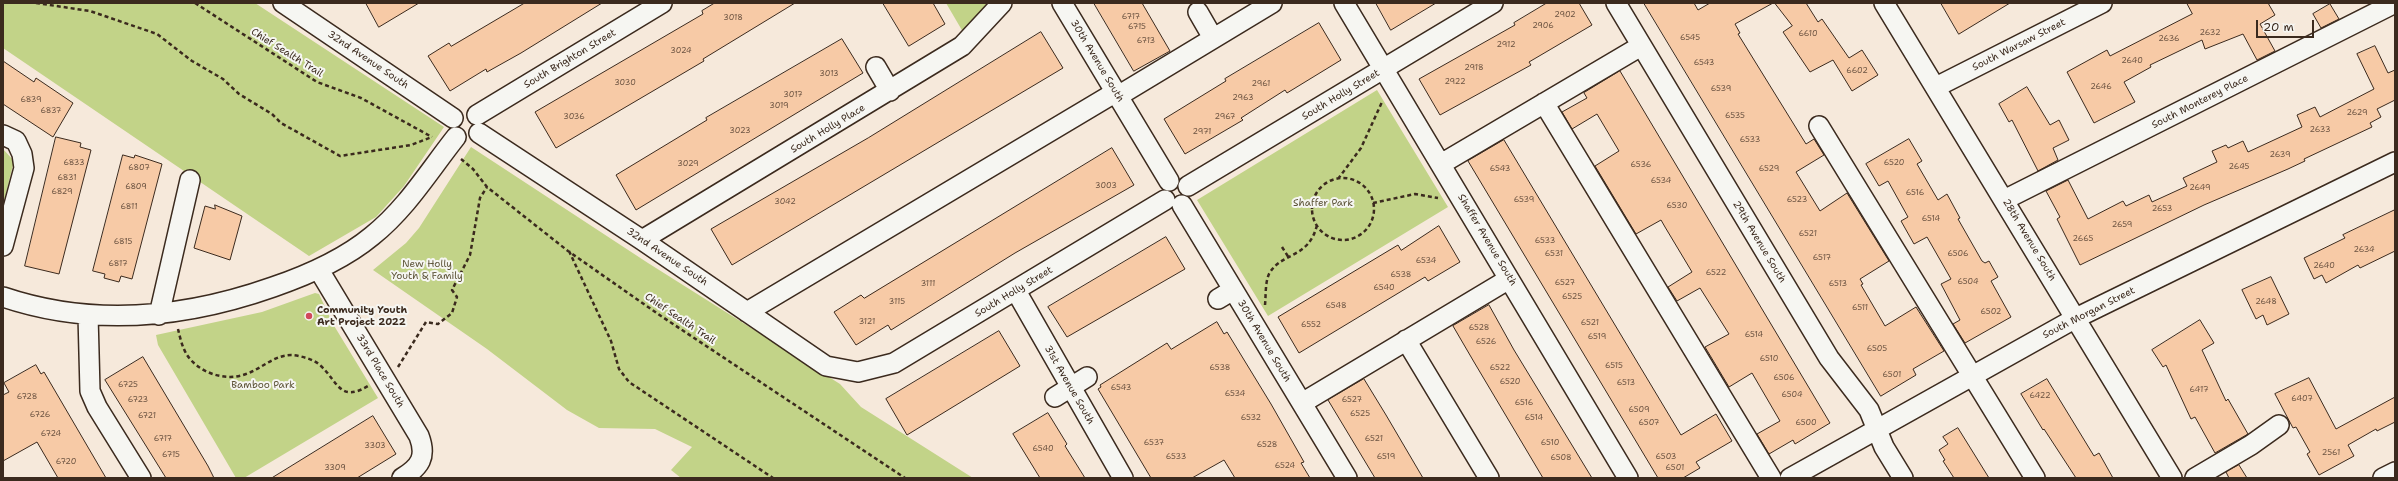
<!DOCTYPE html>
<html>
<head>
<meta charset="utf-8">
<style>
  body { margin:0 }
  #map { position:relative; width:2398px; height:481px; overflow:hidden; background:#f6e9db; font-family:"Shantell Sans",sans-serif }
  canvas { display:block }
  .frame { position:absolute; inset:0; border:4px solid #3b2a1e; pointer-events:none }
  .scale { position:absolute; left:2256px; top:20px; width:58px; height:18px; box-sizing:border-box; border:2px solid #3b2a1e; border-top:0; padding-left:5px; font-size:12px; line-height:14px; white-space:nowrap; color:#3b2a1e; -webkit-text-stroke:3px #f6f6f2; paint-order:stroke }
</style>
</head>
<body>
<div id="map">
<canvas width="2398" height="481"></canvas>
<div class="frame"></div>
<div class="scale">20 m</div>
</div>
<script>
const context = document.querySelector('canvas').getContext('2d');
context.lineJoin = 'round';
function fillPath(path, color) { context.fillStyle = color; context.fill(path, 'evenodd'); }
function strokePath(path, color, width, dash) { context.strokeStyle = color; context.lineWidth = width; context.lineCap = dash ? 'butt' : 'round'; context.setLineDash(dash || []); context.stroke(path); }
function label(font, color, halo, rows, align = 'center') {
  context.font = font + ' "Shantell Sans",sans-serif'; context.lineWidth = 4; context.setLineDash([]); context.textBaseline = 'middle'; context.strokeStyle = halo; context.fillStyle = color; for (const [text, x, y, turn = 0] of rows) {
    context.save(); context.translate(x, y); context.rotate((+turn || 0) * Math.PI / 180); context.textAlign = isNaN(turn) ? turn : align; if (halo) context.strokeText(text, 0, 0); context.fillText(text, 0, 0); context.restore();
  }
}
fillPath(new Path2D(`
  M3 3H255L444 127 404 186 376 217 309 256 3 48Z
  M946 3H990L963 32Z
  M1377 90 1448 207 1268 316 1197 200Z
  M471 147 648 263 840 384 861 407 973 478H681L671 470 692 447 655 429 599 428 567 410 487 349 373 270 406 243 419 228Z
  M3 149 14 161 3 205Z
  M315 293 319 294 333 324 378 398 244 478H236L158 345 156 335 262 312Z`), '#c2d388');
const building = new Path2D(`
  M366 3H419L379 27Z
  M525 3H602L521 53 487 72 486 69 450 91 428 56 449 43 451 46Z
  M715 3H795L703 59 704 61 556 148 535 112 703 14 702 11Z
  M883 3H933L945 24 909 46Z
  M1094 3H1142L1170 51 1134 71Z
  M1376 3H1436L1391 30Z
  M1547 3H1579L1592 25 1529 62 1531 65 1440 115 1419 79 1515 25 1514 23Z
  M1644 3H1694L1698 10 1710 3H1773L1735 24 1740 33 1738 34 1806 144 1814 139 1824 155 1796 172 1820 211 1847 193 1889 261 1860 279 1863 284 1861 285 1885 326 1916 307 1944 351 1913 369 1916 375 1881 396Z
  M1775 3H1806L1818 22 1822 19 1849 58 1862 50 1878 75 1852 91 1833 60 1810 72 1783 32 1792 26Z
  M1941 3H2010L1959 34Z
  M2187 3H2268L2275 15 2260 24 2275 51 2257 60 2243 34 2205 49 2202 40 2150 65 2151 67 2124 82 2135 102 2094 123 2067 72 2107 50 2110 56 2192 14Z
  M2330 4 2339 19 2321 28 2313 14Z
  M1319 23 1341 60 1287 93 1285 90 1241 118 1243 120 1185 154 1164 119 1226 81 1225 79Z
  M1041 32 1063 68 732 265 711 229 868 138Z
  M842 39 863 73 636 210 616 175 707 120 706 118Z
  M2375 46 2388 73 2395 70V100L2377 109 2381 117 2370 123 2372 127 2304 159 2305 161 2288 169 2204 205 2080 265 2057 219 2060 217 2046 191 2068 180 2088 219 2123 201 2126 206 2149 195 2152 202 2187 186 2183 178 2217 162 2212 151 2226 145 2228 148 2243 141 2248 152 2302 127 2297 115 2315 107 2320 117 2374 89 2357 54Z
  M3 61 34 82 36 78 73 103 53 137 3 104Z
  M1620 71 1830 423 1795 444 1793 440 1769 454 1757 434 1780 421 1752 373 1729 387 1705 347 1729 334 1700 288 1677 301 1668 287 1692 272 1665 227 1661 220 1636 234 1595 166 1619 151 1597 114 1572 129 1562 112 1587 98 1584 93Z
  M2027 87 2050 125 2059 120 2069 140 2053 148 2058 160 2038 171 2012 120 2009 122 1999 104Z
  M56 137 81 143 80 147 91 150 59 274 25 266Z
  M1909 139 1922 161 1917 164 1938 200 1947 194 1960 218 1958 219 1982 261 1985 263 1989 261 1998 277 1991 281 2011 317 1965 343 1953 324 1960 320 1941 284 1951 279 1927 237 1914 244 1901 221 1908 217 1888 181 1879 186 1866 164Z
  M1504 140 1681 435 1716 414 1732 441 1696 462 1700 468 1683 478H1658L1468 161Z
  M1112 148 1134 185 1015 253 891 330 888 325 856 345 834 312 861 295 864 298Z
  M123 155 134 158 135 155 162 164 132 279 121 276 119 282 104 278 105 274 93 271Z
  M215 205 242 216 230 260 194 248 205 206 215 209Z
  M2395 210V251L2360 268 2358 265 2326 283 2322 275 2314 279 2304 258 2345 238 2343 235Z
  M1439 226 1460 262 1428 281 1425 277 1299 353 1278 317 1398 245 1401 250Z
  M1166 237 1185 269 1067 337 1048 307Z
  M2271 277 2289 314 2267 325 2263 315 2256 319 2242 290Z
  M1489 305 1514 350 1592 478H1543L1474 362 1453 326Z
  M2200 320 2214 343 2202 350 2226 401 2228 399 2248 434 2215 453 2195 417 2191 419 2166 365 2163 367 2152 350Z
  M1217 322 1224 334 1227 332 1271 404 1304 462 1301 463 1310 478H1235L1224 460 1192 478H1151L1098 389 1101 387 1100 385 1167 343 1171 349Z
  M999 331 1020 366 907 435 886 399Z
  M143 357 208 466 214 478H166L105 380Z
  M36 365 41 374 44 372 106 478H58L37 442 3 461V395L9 392 4 383Z
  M2309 378 2336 429 2395 397V422L2377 431 2376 429 2348 445 2354 456 2319 475 2307 454 2310 452 2296 427 2293 428 2275 394Z
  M1364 379 1386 415 1423 478H1375L1328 400Z
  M2047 379 2094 456 2099 453 2113 478H2076L2044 429 2043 430 2021 394Z
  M1048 413 1067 444 1065 446 1085 478H1040L1013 434Z
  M373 416 396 454 357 478H272Z
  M1958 428 1989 478H1954L1943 461 1945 460 1939 450 1948 444 1943 437Z
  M2239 465 2247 478H2229L2226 472Z`);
fillPath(building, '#f7caa6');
strokePath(building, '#3b2a1e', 1);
const minor = new Path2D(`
  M283 3 453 118
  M1062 3 1169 181
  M1344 3 1628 478
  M1616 3 1829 358 1869 410 1884 447 1903 478
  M1884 3 2172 478
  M1198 12 1213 38
  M876 67 890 91
  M1936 87 2102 3
  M1118 96 1272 3
  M1544 103 1771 478
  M477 115 662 3
  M1819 126 2035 478
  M479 133 642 240 826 366 858 372 894 363 1165 200
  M3 135 16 141 22 154 24 168 3 246
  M1441 164 1641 46
  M1188 186 1493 3
  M2004 200 2395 3
  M1182 205 1347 478
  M642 240 962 46 1002 3
  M319 270 419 436C427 457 420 467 402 478
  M1016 291 1123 478
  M3 297C92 327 185 318 273 287 308 275 343 260 372 236 407 208 429 171 456 137
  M1218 299 1233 290
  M747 312 1116 92
  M88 315 90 391 97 407 141 478
  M159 315 190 180
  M1406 340 1489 478
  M1055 397 1087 377
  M1302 403 1509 279
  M1790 478 2076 318 2395 162
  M2195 478 2251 445 2279 425
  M2383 478 2395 472`);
strokePath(minor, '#3b2a1e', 22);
strokePath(new Path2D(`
  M36 3 90 11 157 34 192 61 223 79 239 94 272 114 281 123 340 156 411 145 432 137
  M195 3 317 82 361 98 432 137
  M461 159 473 169 487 187 568 251 661 316 905 478
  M1312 209a31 31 0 1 1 62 0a31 31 0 1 1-62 0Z
  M1338 179 1361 148 1382 102
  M1373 203 1415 194 1438 198
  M1282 247 1289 258
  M569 251 611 341 619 369 629 382 773 478
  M1265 305C1266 295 1265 283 1269 274 1281 252 1309 259 1317 225
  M178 329C180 337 182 347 187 355 199 373 226 382 246 374 264 368 277 351 299 356 307 358 315 360 321 366 338 382 340 403 368 386
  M398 367 426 322 438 324 452 313 457 297 452 290 470 255 480 198 487 187`), '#3b2a1e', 2.5, [4, 3]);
strokePath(minor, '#f6f6f2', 19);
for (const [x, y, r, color] of [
  [309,316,4,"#d1495b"]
]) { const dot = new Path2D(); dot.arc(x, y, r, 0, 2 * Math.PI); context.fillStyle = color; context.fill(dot); strokePath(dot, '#f6f6f2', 1.5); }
label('8px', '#6a5240', null, [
  ["2902",1565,15],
  ["6717",1131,17],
  ["3018",733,18],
  ["2906",1543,26],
  ["6715",1137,27],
  ["2632",2210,33],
  ["6610",1808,34],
  ["6545",1690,38],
  ["2636",2169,39],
  ["6713",1146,41],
  ["2912",1506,45],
  ["3024",681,51],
  ["2640",2132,61],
  ["6543",1704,63],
  ["2918",1474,68],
  ["6602",1857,71],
  ["3013",829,74],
  ["2922",1455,82],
  ["3030",625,83],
  ["2961",1261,84],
  ["2646",2101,87],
  ["6539",1721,89],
  ["3017",793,95],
  ["2963",1243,98],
  ["6839",31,100],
  ["3019",779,106],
  ["6837",51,111],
  ["2629",2357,113],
  ["6535",1735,116],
  ["3036",574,117],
  ["2967",1225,117],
  ["2633",2320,130],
  ["3023",740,131],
  ["2971",1202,132],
  ["6533",1750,140],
  ["2639",2280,155],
  ["6833",74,163],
  ["6520",1894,163],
  ["3029",688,164],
  ["6536",1641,165],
  ["2645",2239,167],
  ["6807",139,168],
  ["6543",1500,169],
  ["6529",1769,169],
  ["6831",67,178],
  ["6534",1661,181],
  ["3003",1106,186],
  ["6809",136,187],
  ["2649",2200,188],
  ["6829",62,192],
  ["6516",1915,193],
  ["6539",1524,200],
  ["6523",1797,200],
  ["3042",785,202],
  ["6530",1677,206],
  ["6811",129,207],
  ["2653",2162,209],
  ["6514",1931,219],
  ["2659",2122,225],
  ["6521",1808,234],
  ["2665",2083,239],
  ["6533",1545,241],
  ["6815",123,242],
  ["2634",2364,250],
  ["6531",1554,254],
  ["6506",1958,254],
  ["6517",1822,258],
  ["6534",1426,261],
  ["6817",118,264],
  ["2640",2324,266],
  ["6522",1716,273],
  ["6538",1401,275],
  ["6504",1968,282],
  ["6527",1565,283],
  ["3111",928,284],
  ["6513",1838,284],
  ["6540",1384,288],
  ["6525",1572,297],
  ["3115",897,302],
  ["2648",2266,302],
  ["6548",1336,306],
  ["6511",1860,308],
  ["6502",1991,312],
  ["3121",867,322],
  ["6521",1590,323],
  ["6552",1311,325],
  ["6528",1479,328],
  ["6514",1754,335],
  ["6519",1597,337],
  ["6526",1486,342],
  ["6505",1877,349],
  ["6510",1769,359],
  ["6515",1614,366],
  ["6538",1220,368],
  ["6522",1500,368],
  ["6501",1892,375],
  ["6506",1784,378],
  ["6520",1510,382],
  ["6513",1626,383],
  ["6725",128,385],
  ["6543",1121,388],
  ["6417",2199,390],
  ["6534",1235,394],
  ["6504",1792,395],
  ["6422",2040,396],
  ["6728",27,397],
  ["6407",2302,399],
  ["6723",138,400],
  ["6527",1352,400],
  ["6516",1524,403],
  ["6509",1639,410],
  ["6525",1360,414],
  ["6726",40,415],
  ["6721",147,416],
  ["6532",1251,418],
  ["6514",1534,418],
  ["6507",1649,423],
  ["6500",1806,423],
  ["6724",51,434],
  ["6717",163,439],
  ["6521",1374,439],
  ["6537",1154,443],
  ["6510",1550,443],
  ["6528",1267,445],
  ["3303",375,446],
  ["6540",1043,449],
  ["2561",2331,453],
  ["6715",171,455],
  ["6533",1176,457],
  ["6519",1386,457],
  ["6503",1666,457],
  ["6508",1561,458],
  ["6720",66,462],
  ["6524",1285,466],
  ["3309",335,468],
  ["6501",1675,468]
]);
label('10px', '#3b2a1e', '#f6f6f2', [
  ["South Warsaw Street",2019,45,-27],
  ["Chief Sealth Trail",287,53,32],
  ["South Brighton Street",570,59,-31],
  ["32nd Avenue South",368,60,34],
  ["30th Avenue South",1097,61,59],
  ["South Holly Street",1341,95,-31],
  ["South Monterey Place",2200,102,-27],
  ["South Holly Place",828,129,-31],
  ["Shaffer Avenue South",1487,240,59],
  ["28th Avenue South",2029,240,59],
  ["29th Avenue South",1759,242,59],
  ["32nd Avenue South",667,257,34],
  ["South Holly Street",1014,292,-31],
  ["South Morgan Street",2089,313,-27],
  ["Chief Sealth Trail",680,319,34],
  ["30th Avenue South",1264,341,59],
  ["33rd Place South",380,371,59],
  ["31st Avenue South",1069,385,60]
]);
label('10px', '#5d5438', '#f6f6f2', [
  ["Shaffer Park",1323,203],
  ["New Holly",427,264],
  ["Youth & Family",427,276],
  ["Bamboo Park",263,385]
]);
label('bold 10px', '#3b2a1e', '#f6f6f2', [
  ["Community Youth",317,310],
  ["Art Project 2022",317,322]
], 'left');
</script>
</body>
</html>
